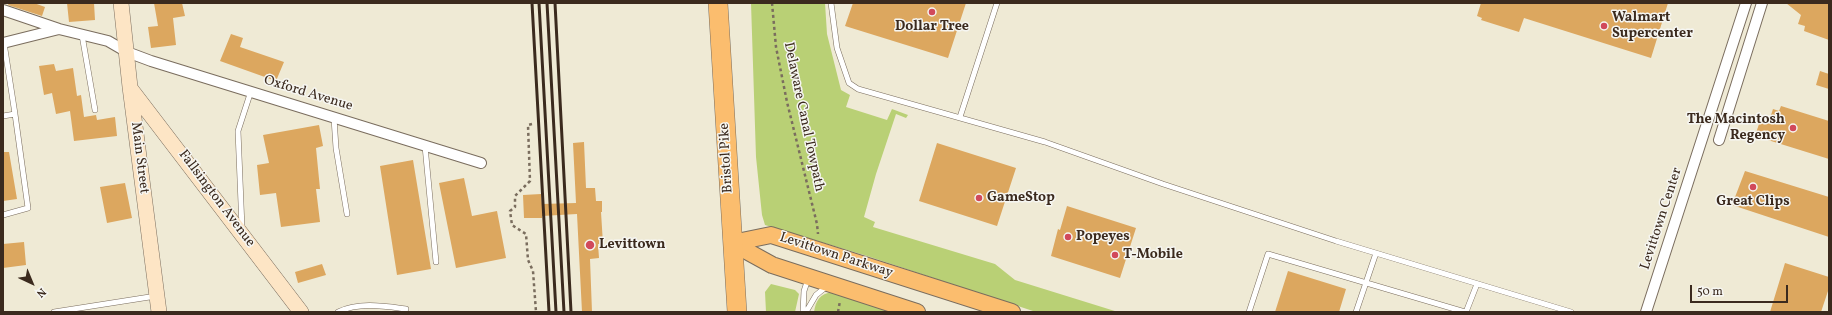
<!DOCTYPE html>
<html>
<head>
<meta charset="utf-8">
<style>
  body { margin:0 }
  #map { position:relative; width:1832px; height:315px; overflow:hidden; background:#efead5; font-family:Vollkorn,serif }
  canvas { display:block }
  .frame { position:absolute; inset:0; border:4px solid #3b2a1e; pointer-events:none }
  .north { position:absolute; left:12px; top:263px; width:40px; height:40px; -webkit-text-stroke:3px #f6f6f2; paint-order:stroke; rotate:136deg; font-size:11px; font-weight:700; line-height:16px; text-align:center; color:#3b2a1e }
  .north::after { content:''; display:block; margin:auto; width:14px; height:18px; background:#3b2a1e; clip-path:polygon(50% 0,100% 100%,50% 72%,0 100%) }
  .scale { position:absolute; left:1690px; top:285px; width:98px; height:18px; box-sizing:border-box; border:2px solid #3b2a1e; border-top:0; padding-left:5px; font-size:12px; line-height:14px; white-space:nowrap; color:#3b2a1e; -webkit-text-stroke:3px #f6f6f2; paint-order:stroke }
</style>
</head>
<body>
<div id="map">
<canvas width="1832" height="315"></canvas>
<div class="frame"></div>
<div class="north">N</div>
<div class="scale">50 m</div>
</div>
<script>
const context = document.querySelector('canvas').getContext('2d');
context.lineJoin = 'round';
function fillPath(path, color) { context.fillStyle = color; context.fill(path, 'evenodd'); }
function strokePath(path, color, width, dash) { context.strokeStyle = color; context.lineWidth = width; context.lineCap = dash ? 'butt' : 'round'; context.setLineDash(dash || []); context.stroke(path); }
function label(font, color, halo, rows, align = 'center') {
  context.font = font + ' Vollkorn,serif'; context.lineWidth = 3; context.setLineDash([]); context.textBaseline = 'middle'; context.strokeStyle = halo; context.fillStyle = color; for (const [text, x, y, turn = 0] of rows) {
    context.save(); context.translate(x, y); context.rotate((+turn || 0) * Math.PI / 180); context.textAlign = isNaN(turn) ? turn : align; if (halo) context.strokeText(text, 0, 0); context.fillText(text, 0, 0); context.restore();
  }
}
fillPath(new Path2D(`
  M751 3H825L827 34 841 90 850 95 846 107 887 120 892 109 908 115 906 118 896 114 876 174 864 217 875 222 873 227 995 264 1015 280 1118 312H1036L867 256 765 225 762 215 756 157Z
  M771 284 795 290 799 294 795 312H766L765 292Z
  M832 292 896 312H814C816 300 820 294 832 292Z`), '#b9d075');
fillPath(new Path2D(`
  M9 3H34L45 7 42 16 8 5Z
  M67 3H94L95 20 69 22Z
  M154 3H182L185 16 173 18 176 45 151 48 148 27 158 26Z
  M853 3H966L948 58 845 26Z
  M1481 3H1668L1651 58 1524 18 1519 32 1481 20 1482 18 1477 16Z
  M1786 3H1829V40L1804 31 1805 26 1798 24 1801 15Z
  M231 34 243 38 240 47 284 62 276 81 220 61Z
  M54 64 56 71 73 68 77 96 81 95 84 117 96 115 97 120 115 117 117 136 74 141 70 111 56 114 52 93 44 95 39 66Z
  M1820 71 1829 74V89L1816 85Z
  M1781 106 1829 121V159L1755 136 1761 118 1769 121 1773 109 1779 111Z
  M319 125 323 146 316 148 320 189H316L320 222 281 227 276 193 260 195 257 165 269 163 263 135Z
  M584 142 586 188H595L596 201H602V212H601L603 244H598L599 258 590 259 592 312H582L577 214 542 216V218H524L523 195 541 194 542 204 576 203 573 143Z
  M937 143 1016 168 997 226 919 201Z
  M3 152H9L17 199 3 201Z
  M413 160 431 269 397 275 380 166Z
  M1745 171 1829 197V237L1732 205Z
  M464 178 472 216 497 211 506 258 456 268 439 183Z
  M125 183 132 218 107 223 100 187Z
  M1067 206 1136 228 1120 278 1051 256 1058 229 1060 230Z
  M24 242 26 265 3 268V244Z
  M1785 263 1829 277V288L1821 312H1770Z
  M322 264 326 275 298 283 295 272Z
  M1288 271 1346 289 1339 312H1275Z`), '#dca75f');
const lane = new Path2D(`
  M831 3 837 48 849 83 858 89 1045 142 1163 184 1336 241 1571 312
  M82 35 95 110
  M4 43 15 114
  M3 116 15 114 28 208 3 215
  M960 117 997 3
  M334 118 336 148 347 214
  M425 146 436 262
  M242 228 238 131 251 91
  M54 312 156 296
  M338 312C359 302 383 306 406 309
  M803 312 804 291 808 279
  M806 312 816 295 826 287
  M1249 312 1268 254 1465 312
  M1356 312 1376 253
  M1466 312 1477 284`);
const street = new Path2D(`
  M3 10 59 29 108 41 127 52 151 61 481 163
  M3 43 59 29
  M1719 140 1762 3
  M1646 312 1746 3`);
const secondary = new Path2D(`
  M121 3 130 87 159 312
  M130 88 301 312`);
const primary = new Path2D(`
  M732 243 771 235 1012 312
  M732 243 772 265 917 312`);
const highway = new Path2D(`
  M718 3 737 312`);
strokePath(lane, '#7a6d5e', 6);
strokePath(street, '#7a6d5e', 12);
strokePath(secondary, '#7a6d5e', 16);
strokePath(primary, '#7a6d5e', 18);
strokePath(highway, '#7a6d5e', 20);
strokePath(new Path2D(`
  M772 3 776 47 787 102 817 224 818 234
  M532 124 528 125 530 181 515 196V207L510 211 512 225 526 234 528 260 533 271 536 312
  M838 312 840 301`), '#7a6d5e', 2.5, [3, 3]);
strokePath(lane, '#fff', 5);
strokePath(street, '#fff', 10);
strokePath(secondary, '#fde5c5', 15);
strokePath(primary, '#fbbd6e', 16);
strokePath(highway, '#fbbd6e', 19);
strokePath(new Path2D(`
  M532 3 549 312
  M539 3 556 312
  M547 3 564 312
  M555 3 571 312`), '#3b2a1e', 3);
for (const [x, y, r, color] of [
  [932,12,4,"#d1495b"],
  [1604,26,4,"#d1495b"],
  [1793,128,4,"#d1495b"],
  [1753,187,4,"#d1495b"],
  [979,198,4,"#d1495b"],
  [1068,237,4,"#d1495b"],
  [590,245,5,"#d1495b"],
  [1115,255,4,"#d1495b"]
]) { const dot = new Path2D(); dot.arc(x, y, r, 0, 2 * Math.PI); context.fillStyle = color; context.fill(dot); strokePath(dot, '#f6f6f2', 1.5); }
label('bold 14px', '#3b2a1e', '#f6f6f2', [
  ["Walmart",1612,18],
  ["Supercenter",1612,34],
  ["Dollar Tree",932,27,"center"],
  ["The Macintosh",1785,120,"right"],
  ["Regency",1785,136,"right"],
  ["GameStop",987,198],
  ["Great Clips",1753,202,"center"],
  ["Popeyes",1076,237],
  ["Levittown",599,245],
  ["T-Mobile",1123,255]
], 'left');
label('14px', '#3b2a1e', '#f6f6f2', [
  ["Oxford Avenue",308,94,17],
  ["Delaware Canal Towpath",803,117,78],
  ["Main Street",139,158,83],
  ["Bristol Pike",727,158,-93],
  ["Fallsington Avenue",216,199,53],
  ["Levittown Center",1662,219,-72],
  ["Levittown Parkway",836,256,18]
]);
</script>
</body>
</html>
